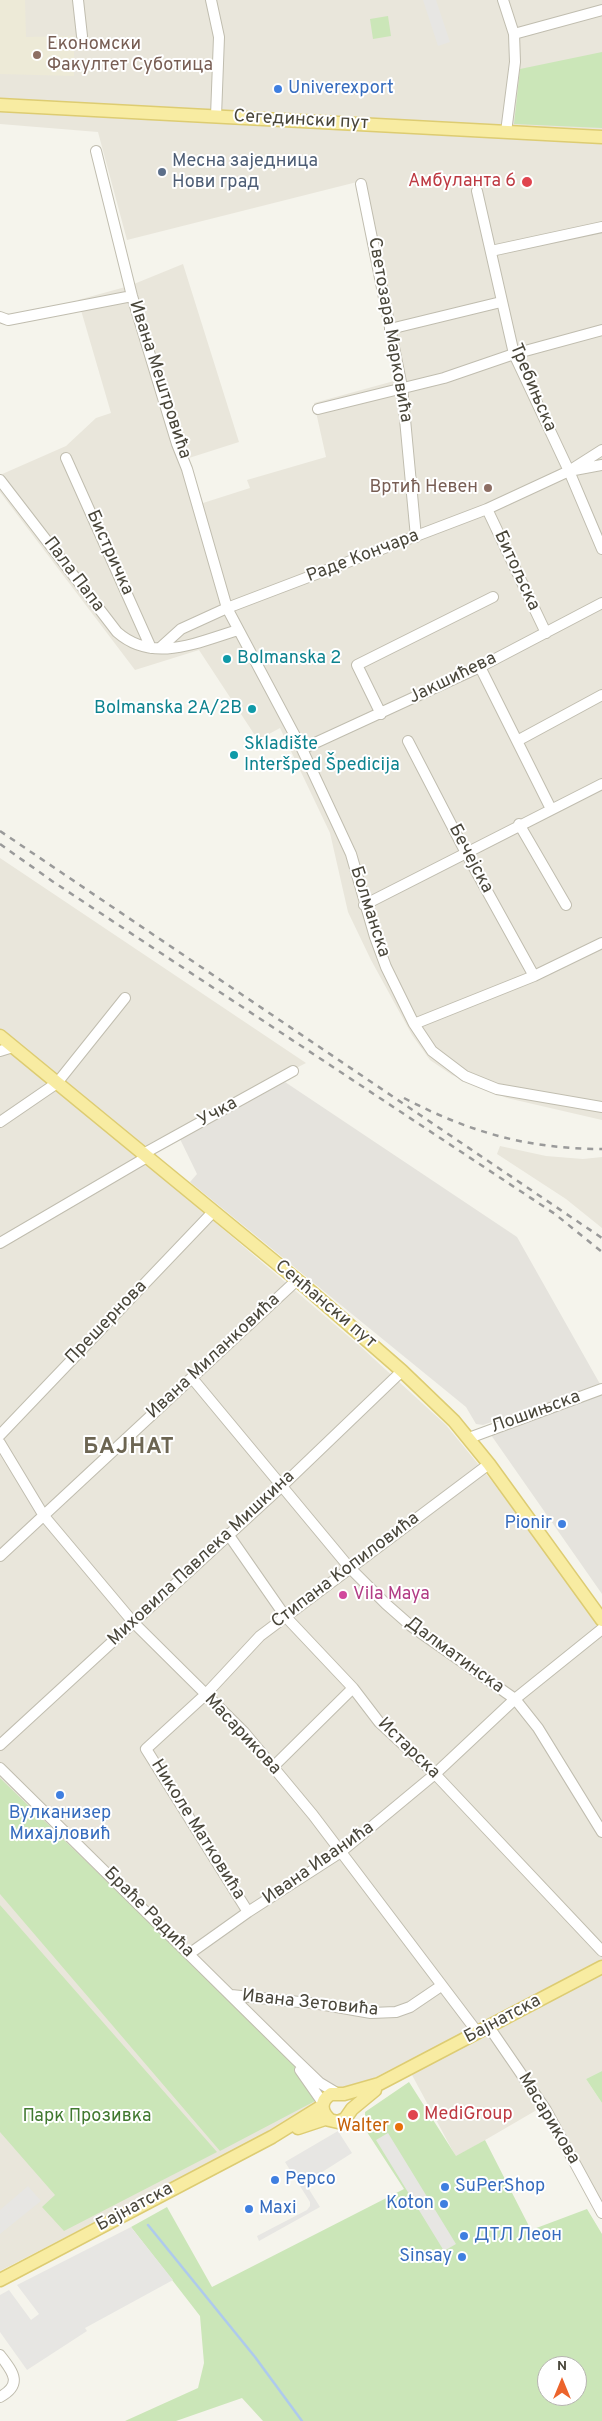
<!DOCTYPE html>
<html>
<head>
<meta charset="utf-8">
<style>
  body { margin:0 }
  #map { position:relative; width:602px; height:2421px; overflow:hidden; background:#f5f4ec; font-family:Overpass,sans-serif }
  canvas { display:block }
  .north { position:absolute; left:537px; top:2356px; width:50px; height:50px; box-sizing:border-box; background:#fff; border:1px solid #b6b5b0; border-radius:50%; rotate:0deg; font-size:14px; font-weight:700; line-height:20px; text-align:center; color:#49463a }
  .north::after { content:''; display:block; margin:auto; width:18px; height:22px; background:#ec642c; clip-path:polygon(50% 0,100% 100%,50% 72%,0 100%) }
</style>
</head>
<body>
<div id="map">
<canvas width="602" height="2421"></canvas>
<div class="north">N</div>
</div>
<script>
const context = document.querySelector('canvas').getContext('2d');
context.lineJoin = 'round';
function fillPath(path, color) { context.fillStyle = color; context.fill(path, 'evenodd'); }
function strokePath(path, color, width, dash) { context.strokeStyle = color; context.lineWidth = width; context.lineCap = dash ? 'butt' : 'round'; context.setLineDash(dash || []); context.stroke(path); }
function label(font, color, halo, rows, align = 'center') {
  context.font = font + ' Overpass,sans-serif'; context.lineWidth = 4; context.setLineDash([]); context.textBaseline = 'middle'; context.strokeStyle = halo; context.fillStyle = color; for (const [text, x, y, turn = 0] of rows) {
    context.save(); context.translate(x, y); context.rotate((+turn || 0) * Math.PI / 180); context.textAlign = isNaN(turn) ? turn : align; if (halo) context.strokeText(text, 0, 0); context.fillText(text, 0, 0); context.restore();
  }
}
fillPath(new Path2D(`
  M0 0H602V1120L507 1098 452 1075 430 1060 412 1035 371 960 348 912 330 833 280 728 258 740 199 650 135 670 0 492V475L66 446 96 418 111 413 78 300 129 286 183 264 239 442 189 458 203 503 250 488 247 480 326 457 314 403 394 381 357 182 127 240 98 132 0 124Z
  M0 858 306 1063 133 1152 361 1347 446 1425 492 1481 602 1629V2071L586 2079 602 2103V2203L547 2104 456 2157 405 2062 0 2271Z
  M500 1146 546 1156 583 1159 602 1157V1228L566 1199 497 1154Z`), '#e9e6db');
fillPath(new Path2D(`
  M285 1082 517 1237 600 1384 483 1425 476 1424 466 1407 190 1182 197 1174 180 1139Z
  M602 1393V1594L491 1435Z`), '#e5e3dd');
fillPath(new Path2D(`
  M0 0H25L26 37 74 36V76L0 74Z`), '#edead7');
fillPath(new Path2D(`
  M388 16 391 36 373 39 370 19Z
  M602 52V128L514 124 520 69Z
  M0 1778 290 2059 317 2100 220 2151 0 1894Z
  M0 1905 217 2152 64 2231 42 2207 55 2195 0 2132Z
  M602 2071V2103L586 2079Z
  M409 2082 456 2156 485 2140 531 2230 587 2209 602 2234V2421H263L242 2398 176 2421H125L198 2388 204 2363 200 2316 131 2227 167 2207 212 2287 404 2189 365 2129V2112ZM547 2366H577V2396H547Z`), '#cbe6b8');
fillPath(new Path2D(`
  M423 0H436L450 42 438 46Z
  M338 2131 352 2153 305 2183 320 2207 259 2241 257 2236 307 2210 310 2206V2202L285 2162Z
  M388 2133 456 2244 444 2251 376 2140Z
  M28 2186 41 2201 0 2234V2210Z
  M131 2227 173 2280 85 2328 87 2331 27 2370 0 2332V2295L9 2290 31 2320 39 2314 17 2285Z`), '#e7e6e3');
strokePath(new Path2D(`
  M148 2225 255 2357 302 2421`), '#aecaed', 2.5);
const minor = new Path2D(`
  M78 0 82 36
  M211 0 219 37 216 116
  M503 0 514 34 515 62 506 132
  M514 34 602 10
  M96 151 132 296 177 444 187 469 227 608 302 749 338 826 351 854 375 937 386 967 414 1024 432 1051 465 1076 497 1089 602 1107
  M361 184 402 387 416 537
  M477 191 514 354 569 471 602 549
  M491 251 602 227
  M0 317 8 320 132 296
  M390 329 501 302
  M318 409 444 378 514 354 602 330
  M66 458 151 648
  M569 471 602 465
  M0 480 117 632C153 664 198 642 238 630
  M487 509 546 633
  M160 648 181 629 227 608 487 509 569 471 602 450
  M480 667 551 809
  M381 714 357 665 493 597
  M408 741 466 853 534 976
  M517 741 602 695
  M302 749 480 667 602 603
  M519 824 566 905
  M364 905 602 784
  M414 1024 534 976 602 943
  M0 1051 13 1047
  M0 1122 57 1083 125 998
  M143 1154 293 1071
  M0 1243 147 1157
  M192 1378 349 1567 386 1604 411 1626 515 1699 538 1728 602 1832
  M0 1435 213 1212
  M469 1438 602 1389
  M0 1443 44 1516 133 1622 244 1732 313 1815 478 2033
  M228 1534 285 1616 353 1688 379 1722 435 1774 602 1951
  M0 1556 297 1280
  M0 1745 282 1486 402 1371
  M273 1767 353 1688
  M0 1768 296 2060 320 2083 335 2092
  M248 1912 146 1749 205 1695 260 1636 489 1464
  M189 1954 248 1912 341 1852 435 1774 515 1699 602 1629
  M231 1995 319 2004 371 2013 396 2012 410 2007 441 1986
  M489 2027 546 2110 602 2213
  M300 2070 323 2103
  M0 2355C12 2371 24 2384 0 2397`);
const major = new Path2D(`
  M0 105 602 137
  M0 1036 308 1289 402 1371 454 1421 489 1464 602 1620
  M330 2120C320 2111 320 2101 331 2094H344L379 2084 602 1967
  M298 2128 325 2119 338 2122 345 2119 352 2109 375 2090
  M0 2280 272 2137 322 2106`);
strokePath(minor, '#c0bdaf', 12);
strokePath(major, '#ddcc72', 15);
strokePath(minor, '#fff', 10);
strokePath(major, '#f8eca2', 12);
strokePath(new Path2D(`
  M0 831 602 1238
  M0 844 52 881 555 1214 602 1252
  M404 1098C469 1132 528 1149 602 1149`), '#9a9a9a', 2.5, [6, 6]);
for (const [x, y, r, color] of [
  [37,55,5,"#8d6e63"],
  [278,89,5,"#3f7fe0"],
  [162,172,5,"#5c6f8a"],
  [527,182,6,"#e0444e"],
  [488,488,5,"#8d6e63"],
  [227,659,5,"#0f9aa8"],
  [252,709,5,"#0f9aa8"],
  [234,755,5,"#0f9aa8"],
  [562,1524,5,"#3f7fe0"],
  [343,1595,5,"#d1479c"],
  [60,1795,5,"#3f7fe0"],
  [413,2115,6,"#e0444e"],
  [399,2127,5,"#e8710a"],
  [275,2180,5,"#3f7fe0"],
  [445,2187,5,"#3f7fe0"],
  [444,2204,5,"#3f7fe0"],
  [249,2209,5,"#3f7fe0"],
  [464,2236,5,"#3f7fe0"],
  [462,2257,5,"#3f7fe0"]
]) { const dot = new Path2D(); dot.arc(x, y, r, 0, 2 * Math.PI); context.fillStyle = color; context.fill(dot); strokePath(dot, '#fff', 2); }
label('18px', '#785e54', '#fff', [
  ["Економски",47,45],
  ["Факултет Суботица",47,66],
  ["Вртић Невен",478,488,"right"]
], 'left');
label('18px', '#366cbe', '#fff', [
  ["Univerexport",288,89],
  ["Pionir",552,1524,"right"],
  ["Вулканизер",60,1814,"center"],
  ["Михајловић",60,1835,"center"],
  ["Pepco",285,2180],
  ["SuPerShop",455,2187],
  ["Koton",434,2204,"right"],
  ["Maxi",259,2209],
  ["ДТЛ Леон",474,2236],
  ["Sinsay",452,2257,"right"]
], 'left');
label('18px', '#49463a', '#fff', [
  ["Сегедински пут",301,121,3],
  ["Светозара Марковића",389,330,80],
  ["Ивана Мештровића",159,380,72],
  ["Требињска",532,388,67],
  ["Бистричка",109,553,66],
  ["Раде Кончара",363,557,-21],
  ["Битољска",516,571,65],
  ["Пала Папа",73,575,53],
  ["Јакшићева",453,679,-26],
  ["Бечејска",470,859,62],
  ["Болманска",369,912,72],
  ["Учка",218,1113,-29],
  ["Сенћански пут",325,1305,40],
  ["Прешернова",107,1323,-46],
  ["Ивана Миланковића",214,1357,-43],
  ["Лошињска",536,1413,-20],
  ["Миховила Павлека Мишкина",202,1559,-43],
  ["Стипана Копиловића",346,1571,-37],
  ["Далматинска",454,1656,36],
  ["Масарикова",242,1735,47],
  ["Истарска",408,1749,44],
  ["Николе Матковића",197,1830,58],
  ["Ивана Иванића",319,1864,-35],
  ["Браће Радића",148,1913,45],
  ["Ивана Зетовића",310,2004,6],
  ["Бајнатска",503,2020,-28],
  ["Масарикова",548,2119,59],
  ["Бајнатска",135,2208,-28]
]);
label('18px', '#4e5e75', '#fff', [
  ["Месна заједница",172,162],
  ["Нови град",172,183]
], 'left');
label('18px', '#be3a42', '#fff', [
  ["Амбуланта 6",516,182],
  ["MediGroup",424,2115,"left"]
], 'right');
label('18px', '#0d838f', '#fff', [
  ["Bolmanska 2",237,659],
  ["Bolmanska 2A/2B",242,709,"right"],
  ["Skladište",244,745],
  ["Interšped Špedicija",244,766]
], 'left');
label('18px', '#b23c85', '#fff', [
  ["Vila Maya",353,1595]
], 'left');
label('18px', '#417930', '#fff', [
  ["Парк Прозивка",87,2117]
]);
label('18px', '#c56008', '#fff', [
  ["Walter",389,2127]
], 'right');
context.letterSpacing = '1px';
label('bold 22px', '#6c6552', '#fff', [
  ["БАЈНАТ",129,1449]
]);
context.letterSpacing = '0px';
</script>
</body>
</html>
